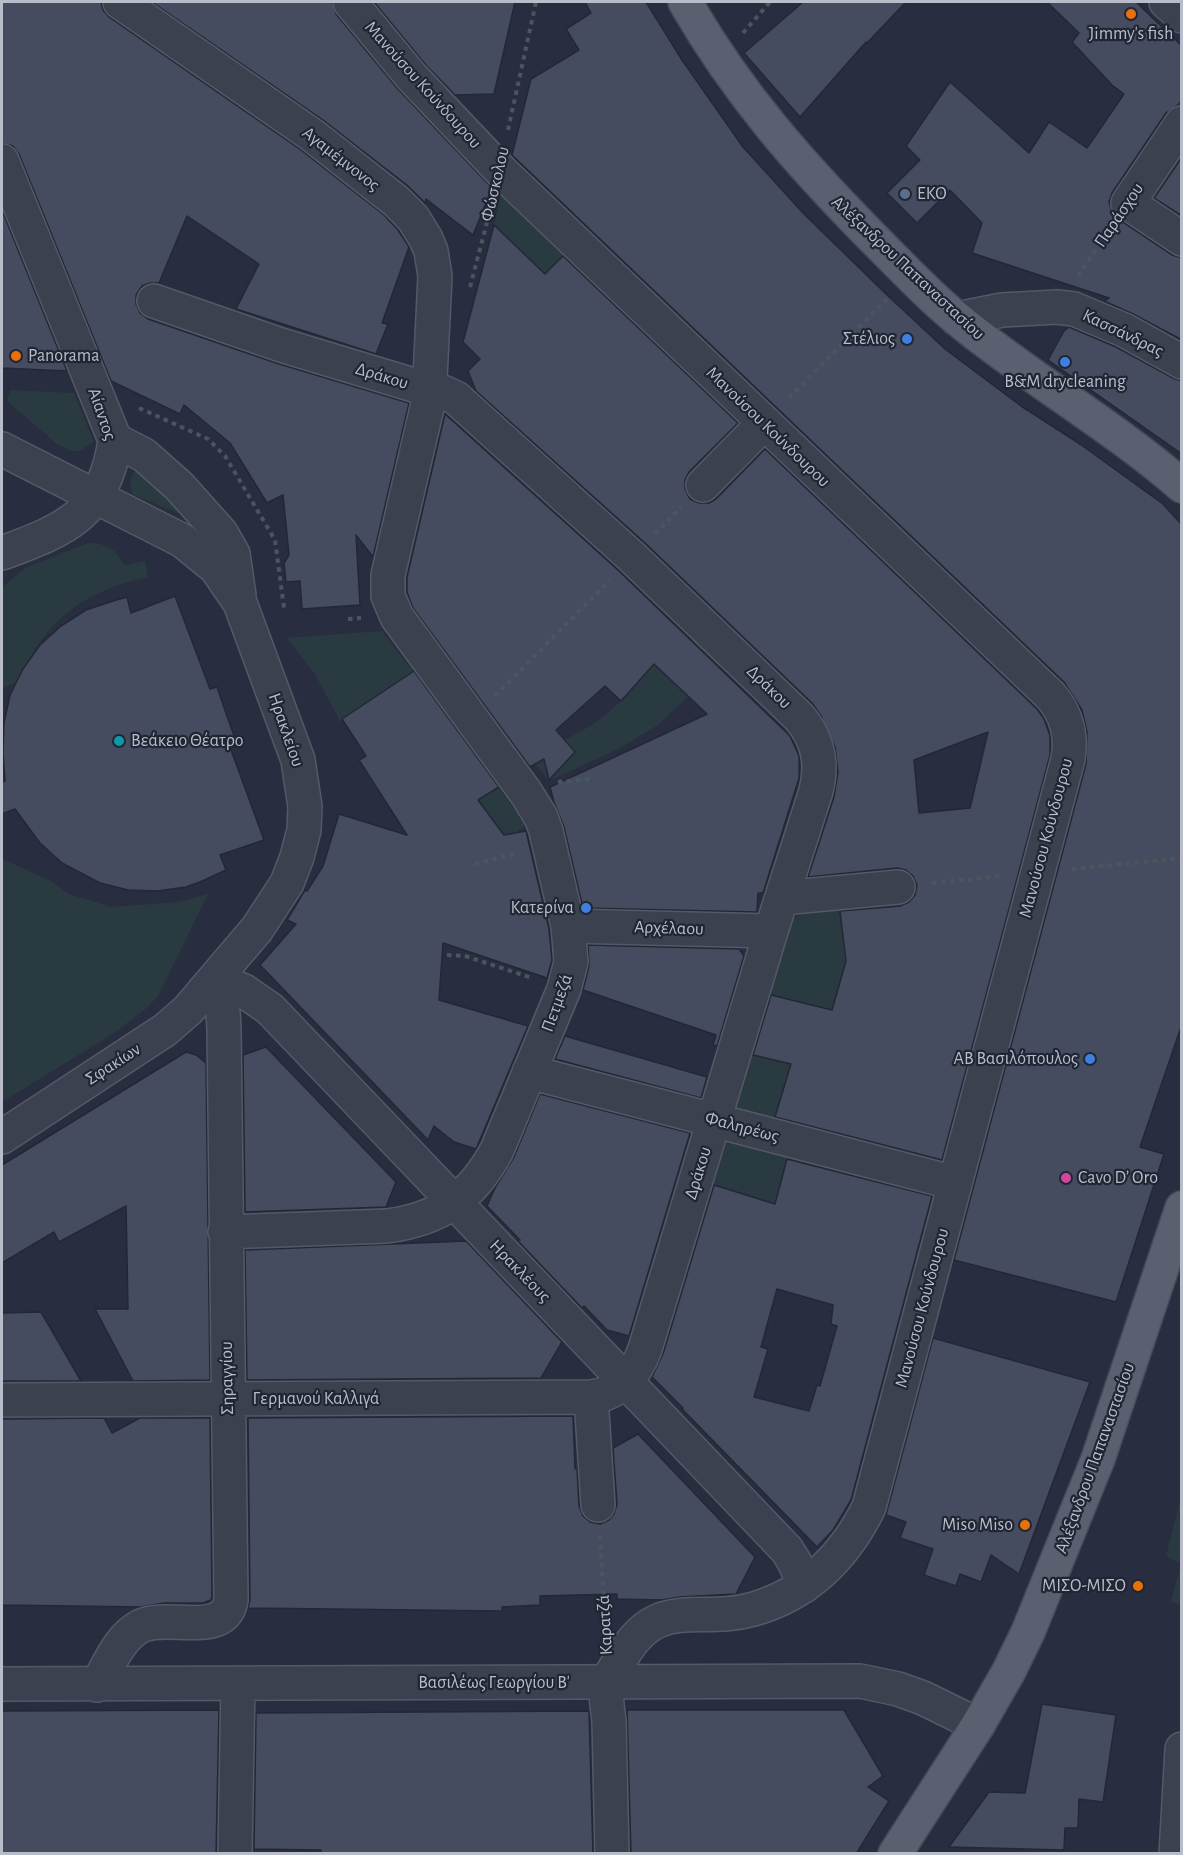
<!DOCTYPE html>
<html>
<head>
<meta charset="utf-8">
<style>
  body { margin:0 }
  #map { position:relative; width:1183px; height:1855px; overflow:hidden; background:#282e40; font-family:"Alegreya Sans",sans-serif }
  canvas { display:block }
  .frame { position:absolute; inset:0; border:3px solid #b9bdca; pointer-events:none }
</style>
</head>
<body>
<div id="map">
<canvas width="1183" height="1855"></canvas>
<div class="frame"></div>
</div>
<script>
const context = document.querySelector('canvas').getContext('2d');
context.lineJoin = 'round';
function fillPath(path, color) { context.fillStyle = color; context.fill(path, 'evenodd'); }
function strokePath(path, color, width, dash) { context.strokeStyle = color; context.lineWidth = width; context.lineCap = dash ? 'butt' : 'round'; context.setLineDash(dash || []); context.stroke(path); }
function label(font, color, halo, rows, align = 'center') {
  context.font = font + ' "Alegreya Sans",sans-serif'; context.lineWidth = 4.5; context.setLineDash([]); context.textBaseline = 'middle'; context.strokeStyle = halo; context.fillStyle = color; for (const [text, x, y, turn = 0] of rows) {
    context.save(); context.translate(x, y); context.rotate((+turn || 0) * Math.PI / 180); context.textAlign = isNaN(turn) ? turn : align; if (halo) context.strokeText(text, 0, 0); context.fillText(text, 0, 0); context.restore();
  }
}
fillPath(new Path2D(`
  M502 191 566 253 545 274 494 225Z
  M10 390 74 393 94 442 79 451H71L57 444 7 401Z
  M137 470 199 521 133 495C129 485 129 476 137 470Z
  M88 543C105 542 117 550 124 565L145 561 148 577C86 590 43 620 20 680L3 688 2 703V587L27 567Z
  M382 631 413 672 340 721 315 674 287 638Z
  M694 640 721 665 658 725 618 749 549 781 528 756C552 745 578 736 598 720 620 705 637 684 654 664L664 673Z
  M498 787 526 825 515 833 504 835 478 800Z
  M2 859 51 881 69 894 111 907 179 902 208 894 165 982 157 997 147 1008 111 1035 2 1102Z
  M839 910 846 961 832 1010 767 994 790 921 801 914Z
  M748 1054 791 1064 774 1119 732 1108Z
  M723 1138 788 1155 775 1204 709 1184Z
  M1181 1497 1182 1598 1179 1604 1171 1602 1181 1564 1166 1556Z`), '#2a3a41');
const building = new Path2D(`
  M2 2H101L103 10 109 17 301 150 384 215 398 230 409 247 382 323 388 324 376 354 236 309 259 264 187 216 159 283H150L142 286 136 295V304L140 313 148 319 276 363 409 403 373 557 356 535 360 605 302 609 300 581 286 582 284 563 289 555 283 495 267 503 230 443 184 405 180 414 111 381 19 154 13 146 2 143Z
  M152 2H332L336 14 397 88 492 188 473 235 426 199 425 203 408 186 323 120Z
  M374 2H515L494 94 455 95 425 64Z
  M585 2H646L682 60 743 147 804 214 886 294 945 349 1021 406 1080 444 1163 504 1182 525V1024L1140 1147 1164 1154 1116 1302 954 1260 1086 764 1087 732 1082 710 1064 682 512 155 531 79 579 50 566 29 591 13Z
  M803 2H906L867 43 866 42 800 117 744 53Z
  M1047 2H1136L1182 46V100L1178 105 1166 113 1112 193 1109 202 1112 212 1118 219 1172 255 1182 258V340L1133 314 1104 301 1109 298 972 253 982 223 950 190 917 223 887 193 920 160 906 146 950 82 1029 153 1049 122 1087 148 1124 94 1112 85 1072 42 1079 33Z
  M1180 160 1182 161V216L1154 198Z
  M2 210 67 371 2 368Z
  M494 225 545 274 563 256 738 423 689 472 685 480V489L690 499 699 503H709L716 499 765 449 1037 709 1044 719 1050 736V755L942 1160 775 1117 791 1064 753 1055 771 995 832 1010 846 961 840 911 900 906 909 902 915 895 917 885 913 876 906 870 897 868 808 877 834 797 838 772 835 747 821 716 812 703 645 543 476 391 468 371 480 359 463 342ZM988 732 970 808 919 813 914 760Z
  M1069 327 1116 347 1173 378 1182 381V454L1048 360 1064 331Z
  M445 414 619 571 790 736 799 756V778L763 893H758L757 912 583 908 564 827 554 802 550 787 707 714 654 664 621 701 605 686 556 730 575 752 549 780 544 759 530 767 413 608 407 592V577Z
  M175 596 210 689 217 687 227 716 237 744 230 747 264 840 220 855 226 870 200 882 186 887 157 891 128 890 100 883 62 863 40 843 15 809 2 814V782L5 781 3 752 4 723 10 695 23 669 40 645 61 626 86 610 113 601 127 597 131 613Z
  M414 671 499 787 478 800 504 835 526 831 549 929 552 960 547 978 443 943 439 1000 528 1026 476 1149 454 1142 434 1126 428 1140 260 965 296 924 287 920 305 890 307 891 323 866 339 814 407 835 359 760 366 756 342 719Z
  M588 945 739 949 744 956 717 1046 713 1045 716 1035 583 990 589 966Z
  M565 1036 707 1077 701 1098 555 1059Z
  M266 1047 396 1182 386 1207 245 1212 243 1055Z
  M186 1052 196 1055 206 1063 210 1380 133 1381 95 1309H128L126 1206 59 1242 54 1232 2 1263V1165Z
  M540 1094 690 1133 629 1336 607 1330 584 1306 582 1308 517 1240H520L487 1206 495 1188 514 1157Z
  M787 1159 932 1196 851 1500 833 1530 817 1547 682 1409 683 1408 652 1377 663 1354 714 1185 775 1204ZM777 1289 833 1305 831 1324 837 1326 820 1386 817 1385 809 1411 754 1397 768 1349 761 1347Z
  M466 1241 562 1342 541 1378 247 1380 245 1250Z
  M41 1312 81 1381H2V1313Z
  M933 1338 1090 1382 1019 1574 991 1555 981 1582 960 1574 956 1586 924 1575 933 1549 900 1538 906 1522 886 1515Z
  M573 1416 575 1469 577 1468 579 1506 583 1516 590 1522 600 1524 609 1520 614 1514 617 1504 613 1448 638 1434 755 1557 736 1594 680 1597 662 1600 617 1599V1594L540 1596V1605L502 1607V1611L248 1608 250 1600 248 1418Z
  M104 1418 112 1433 140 1418H210L212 1596 211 1600 203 1603H164L141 1607 2 1605V1419Z
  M1042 1704 1116 1715 1103 1802 1079 1799 1078 1828H1065L1064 1850 949 1847 989 1792 1025 1793Z
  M219 1710 216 1854H2V1711Z
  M627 1710H844L883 1776 868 1787 889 1801 856 1854H631Z
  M589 1711 593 1854H321V1850L254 1849 256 1713Z`);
fillPath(building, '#454c5f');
strokePath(building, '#232837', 1.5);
const minor = new Path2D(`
  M120 2 312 135 396 201 413 218 426 239 431 251 435 276 429 399 388 575V596L397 617 526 793 541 817 546 831 568 926 571 962 564 989 497 1150C472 1197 440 1219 387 1226L225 1232
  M350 2 411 76 502 172 1051 696C1067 715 1072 735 1068 759L869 1507C845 1556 808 1593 754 1609 698 1625 658 1594 622 1657 618 1665 611 1673 608 1681 604 1692 608 1710 609 1722 610 1766 611 1810 612 1854
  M1166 2 1182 16
  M1182 123 1128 203 1182 239
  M2 161 115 440C105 514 65 530 2 553
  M957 319 1002 310 1057 307 1074 309 1124 330 1182 362
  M115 440 144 455 179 486 221 533 233 554 239 595
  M2 449 183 541 216 568 240 603 298 760 305 807 304 830 297 857 287 883 257 929 188 1010 165 1030 2 1137
  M703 485 764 423
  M782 898 898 887
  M568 926 771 931
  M215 979 244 991 270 1009 787 1550 795 1563 804 1586
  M529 1072 955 1183
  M591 1397 598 1505
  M2 1400 591 1397C618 1394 636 1374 645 1349L771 931 816 791C823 763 818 739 799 717L632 557 456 398 443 392 430 390 281 345 154 301
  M2 1684 860 1681 898 1689 923 1698 978 1725
  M97 1685C109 1665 119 1637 141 1626 168 1613 224 1639 231 1600L224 1029 223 1012 215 979
  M235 1854 238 1684
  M1176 1854 1182 1749`);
const major = new Path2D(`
  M685 2C738 94 799 163 874 239 904 269 933 300 966 326 1036 382 1114 427 1182 486
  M895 1854 978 1725 1009 1671 1028 1632 1098 1459 1182 1208`);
strokePath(minor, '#545967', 36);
strokePath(major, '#464a59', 36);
strokePath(new Path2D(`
  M743 33 770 2
  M508 130 536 2
  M1078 276 1109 230
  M470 287 491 207
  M789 398 887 299
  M139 408 208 439 225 456 275 540 284 608
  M655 534 681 507
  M348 619 361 618
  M495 696 610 580
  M558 782 590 779
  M475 864 517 853
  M1072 869 1182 858
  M932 883 1002 876
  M447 955 465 956 532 978
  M600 1536 605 1622`), '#48575e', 4, [4.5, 4.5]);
strokePath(minor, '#3c4150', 33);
strokePath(major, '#5a6070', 33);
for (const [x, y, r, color] of [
  [1131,14,6,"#e8710a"],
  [905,194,6,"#5c6f8a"],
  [907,339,6,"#3f7fe0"],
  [16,356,6,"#e8710a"],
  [1065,362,6,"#3f7fe0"],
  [119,741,6,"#0f9aa8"],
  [586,908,6,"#3f7fe0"],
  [1090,1059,6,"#3f7fe0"],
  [1066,1178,6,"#d1479c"],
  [1025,1525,6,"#e8710a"],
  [1138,1586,6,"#e8710a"]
]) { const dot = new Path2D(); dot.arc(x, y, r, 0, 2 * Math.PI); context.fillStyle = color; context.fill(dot); strokePath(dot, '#212635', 2); }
label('18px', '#b9bdca', '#212635', [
  ["Jimmy's fish",1131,34,"center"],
  ["ΕΚΟ",917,194,"left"],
  ["Στέλιος",895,339],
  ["Panorama",28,356,"left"],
  ["B&M drycleaning",1065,382,"center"],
  ["Βεάκειο Θέατρο",131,741,"left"],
  ["Κατερίνα",574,908],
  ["ΑΒ Βασιλόπουλος",1078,1059],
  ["Cavo D’ Oro",1078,1178,"left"],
  ["Miso Miso",1013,1525],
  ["ΜΙΣΟ-ΜΙΣΟ",1126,1586]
], 'right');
label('18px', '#b9bdca', '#212635', [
  ["Μανούσου Κούνδουρου",423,85,48],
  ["Αγαμέμνονος",341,159,38],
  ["Φώσκολου",495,184,-77],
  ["Παράσχου",1119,215,-56],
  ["Αλέξανδρου Παπαναστασίου",908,268,43],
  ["Κασσάνδρας",1123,333,26],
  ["Δράκου",382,376,17],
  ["Αίαντος",102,414,71],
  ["Μανούσου Κούνδουρου",768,427,44],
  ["Δράκου",769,687,44],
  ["Ηρακλείου",286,730,71],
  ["Μανούσου Κούνδουρου",1046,838,-75],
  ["Αρχέλαου",669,928,2],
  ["Πετμεζά",557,1003,-70],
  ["Σφακίων",113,1064,-33],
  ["Φαληρέως",742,1127,15],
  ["Δράκου",698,1173,-73],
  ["Ηρακλέους",520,1271,46],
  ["Μανούσου Κούνδουρου",922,1308,-75],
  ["Σηραγγίου",227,1378,-91],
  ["Γερμανού Καλλιγά",316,1399],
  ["Αλέξανδρου Παπαναστασίου",1095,1458,-70],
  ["Καρατζά",605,1625,-93],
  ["Βασιλέως Γεωργίου Β'",494,1683]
]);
</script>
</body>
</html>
